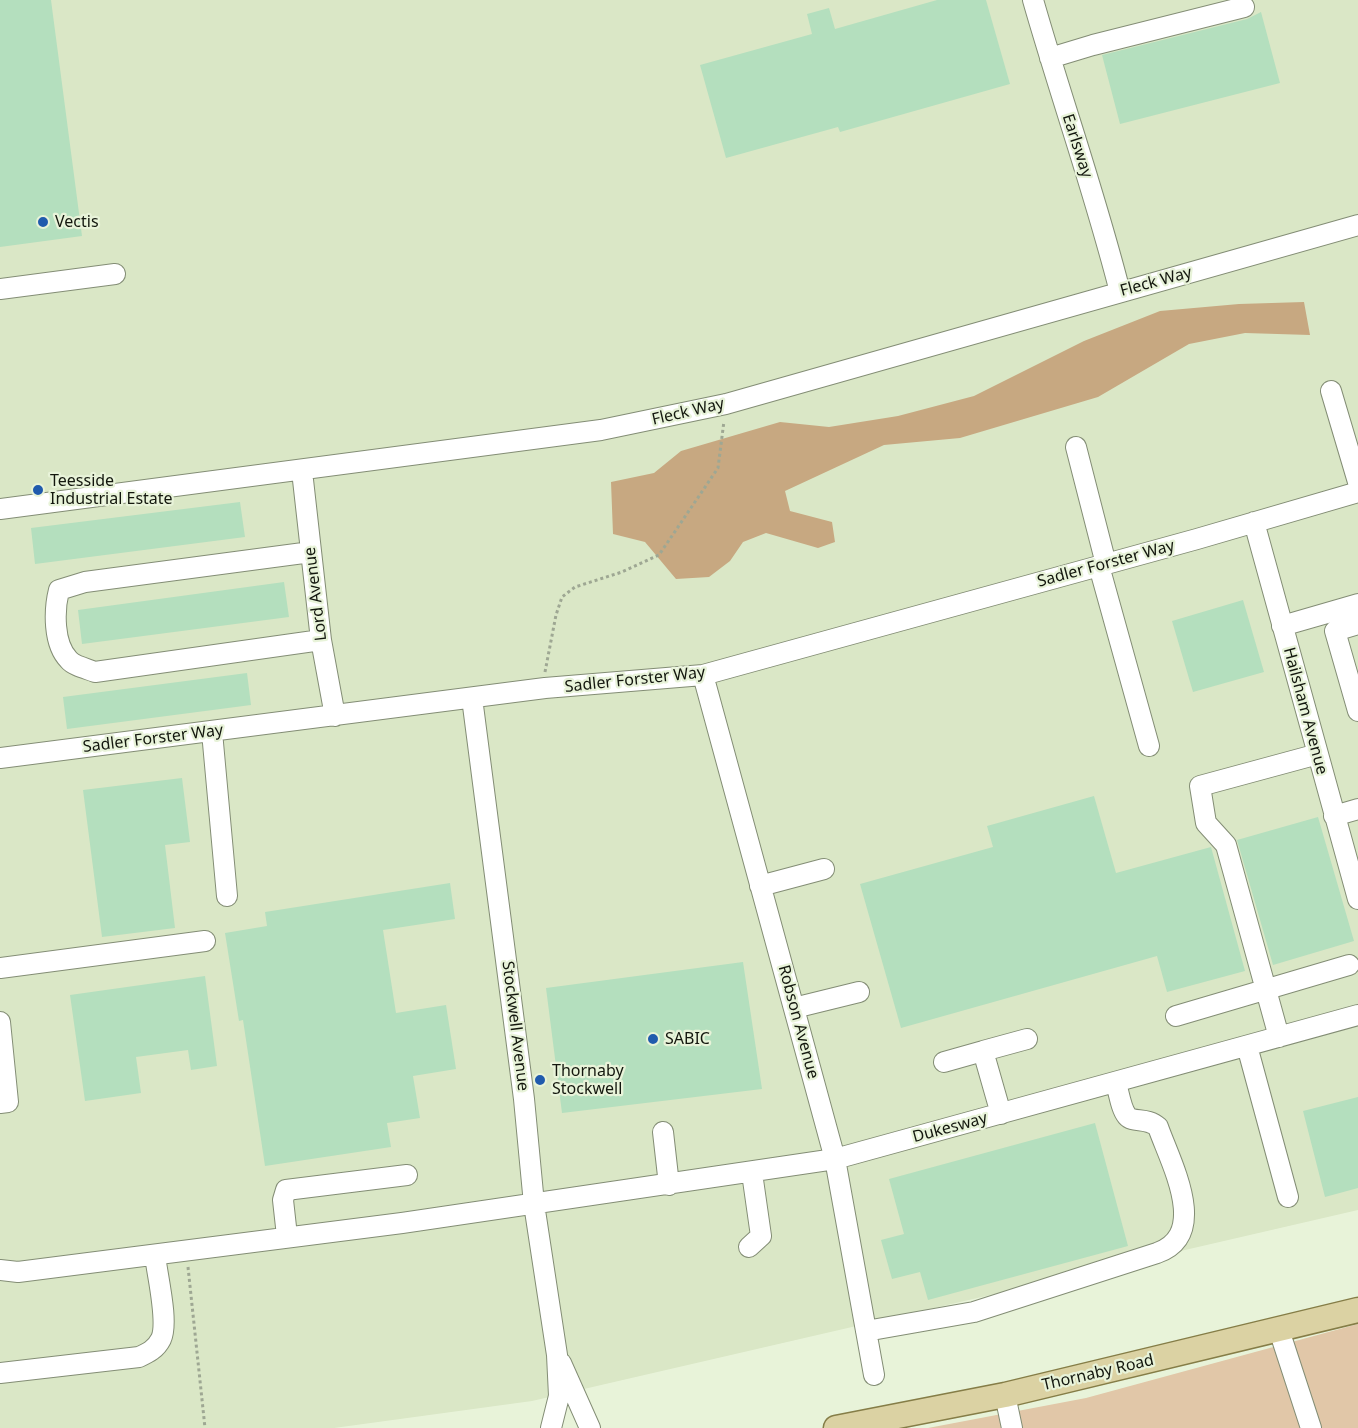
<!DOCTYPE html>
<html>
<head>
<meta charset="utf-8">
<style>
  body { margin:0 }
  canvas { display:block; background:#e8f3d9 }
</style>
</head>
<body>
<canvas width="1358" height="1428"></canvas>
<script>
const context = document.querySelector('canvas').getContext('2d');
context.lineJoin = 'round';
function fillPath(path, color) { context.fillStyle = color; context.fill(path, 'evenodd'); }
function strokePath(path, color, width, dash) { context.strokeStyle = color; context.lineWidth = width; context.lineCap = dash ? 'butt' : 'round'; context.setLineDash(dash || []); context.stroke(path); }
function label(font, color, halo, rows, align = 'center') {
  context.font = font + ' "Noto Sans",sans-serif'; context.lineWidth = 4.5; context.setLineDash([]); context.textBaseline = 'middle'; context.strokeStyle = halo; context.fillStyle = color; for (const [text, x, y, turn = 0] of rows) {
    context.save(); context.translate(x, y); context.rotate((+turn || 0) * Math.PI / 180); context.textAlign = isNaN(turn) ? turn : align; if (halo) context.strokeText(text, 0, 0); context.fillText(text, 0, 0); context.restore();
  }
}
fillPath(new Path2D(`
  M0 0H1358V1210L532 1401 334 1428H0Z`), '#dae7c6');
fillPath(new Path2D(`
  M1358 1324V1428H928L1086 1398Z`), '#e1c7a8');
fillPath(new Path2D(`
  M1304 302 1310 335 1245 333 1189 344 1098 397 960 438 884 445 785 491 790 511 832 522 835 542 818 548 766 533 743 542 730 561 709 577 676 579 645 542 613 534 611 482 654 473 681 451 780 422 829 427 898 416 974 396 1084 341 1160 311 1239 304Z`), '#c7a881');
fillPath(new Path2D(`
  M0 0H51L82 236 0 247Z
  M937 0H986L1010 84 840 132 838 127 726 158 700 65 812 34 807 14 829 8 835 29Z
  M1261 12 1280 83 1120 124 1102 55 1247 19Z
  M240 502 245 537 35 564 31 528Z
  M284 582 289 617 82 644 78 610Z
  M1243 600 1264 672 1193 692 1172 621Z
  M247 673 251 705 67 729 63 697Z
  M182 778 190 842 165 845 175 928 102 937 83 790Z
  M1094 796 1116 873 1211 847 1245 971 1167 992 1157 956 901 1028 860 884 993 847 987 826Z
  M1318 817 1354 941 1273 965 1237 840Z
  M450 883 455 919 383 930 396 1013 446 1005 456 1069 413 1076 420 1118 387 1123 391 1147 265 1166 243 1020 239 1021 225 933 267 926 265 912Z
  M743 962 762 1089 562 1113 546 988Z
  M205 976 217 1066 191 1070 188 1050 136 1057 141 1093 85 1101 70 995Z
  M1358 1097V1188L1325 1197 1303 1111Z
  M1095 1123 1128 1246 928 1300 920 1272 892 1279 881 1240 904 1234 889 1179Z`), '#b4dfbe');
const minor = new Path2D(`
  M1033 0C1061 98 1095 193 1120 292
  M1050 58 1093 45 1244 7
  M0 289 115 274
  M1331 391 1358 482
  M1076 447 1106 564
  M302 471 321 640 335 716
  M0 509 601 430 726 404 1358 225
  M1254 522 1358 899
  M311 552 85 582 59 590C54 610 53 644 69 660 74 666 88 669 95 672L321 640
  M1099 566 1149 746
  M1358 624 1335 631 1358 711
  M1282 626 1358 604
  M703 675 835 1159 874 1375
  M472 698 524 1099 534 1204 557 1355 559 1396 551 1428
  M212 732 227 896
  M0 758 545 688 703 675 1197 539 1358 492
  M1334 816 1358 809
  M760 886 824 869
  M0 968 205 941
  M794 1008 859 992
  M1176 1016 1349 965
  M0 1022 8 1102 0 1103
  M1279 1037 1226 845 1206 823 1200 786 1318 754
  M1247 1046 1288 1197
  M944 1062 983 1051
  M1001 1114 983 1051 1027 1039
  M663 1132 669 1185
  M287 1236 283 1200 286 1190 407 1175
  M749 1247 761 1236 752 1173
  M0 1270 18 1272 402 1223 835 1159 1358 1015
  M1279 1330 1311 1428
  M866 1331 974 1312 1157 1253C1210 1234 1171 1164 1158 1127 1147 1117 1133 1123 1127 1116 1121 1109 1119 1093 1116 1083
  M561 1363 590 1428
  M0 1373 139 1357C148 1353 156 1349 161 1339 169 1322 157 1275 155 1255
  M1005 1395 1012 1428`);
const major = new Path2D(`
  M836 1428 1005 1395 1358 1310`);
strokePath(minor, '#838d75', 22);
strokePath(major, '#857d47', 27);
strokePath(new Path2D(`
  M545 672 556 615 562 597 575 587 622 572 659 555 718 468 724 421
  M188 1267 205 1428`), '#9ea793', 3, [3, 3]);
strokePath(minor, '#fff', 20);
strokePath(major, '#dbd2a3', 24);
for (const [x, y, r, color] of [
  [43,222,6,"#205bad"],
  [38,490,6,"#205bad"],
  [653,1039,6,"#205bad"],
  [540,1080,6,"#205bad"]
]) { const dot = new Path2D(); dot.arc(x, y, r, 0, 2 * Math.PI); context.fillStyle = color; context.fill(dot); strokePath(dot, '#e8f3d9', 2); }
label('16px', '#13170e', '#e8f3d9', [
  ["Earlsway",1077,146,72],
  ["Fleck Way",1156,282,-15],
  ["Fleck Way",688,412,-13],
  ["Sadler Forster Way",1106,564,-15],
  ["Lord Avenue",316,594,-97],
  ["Sadler Forster Way",635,680,-6],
  ["Hailsham Avenue",1305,711,75],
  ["Sadler Forster Way",153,739,-7],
  ["Robson Avenue",798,1022,75],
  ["Stockwell Avenue",515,1026,83],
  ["Dukesway",950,1128,-15],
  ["Thornaby Road",1098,1373,-13]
]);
label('16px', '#13170e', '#e8f3d9', [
  ["Vectis",55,222],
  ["Teesside",50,481],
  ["Industrial Estate",50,499],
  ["SABIC",665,1039],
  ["Thornaby",552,1071],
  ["Stockwell",552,1089]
], 'left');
</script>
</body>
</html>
